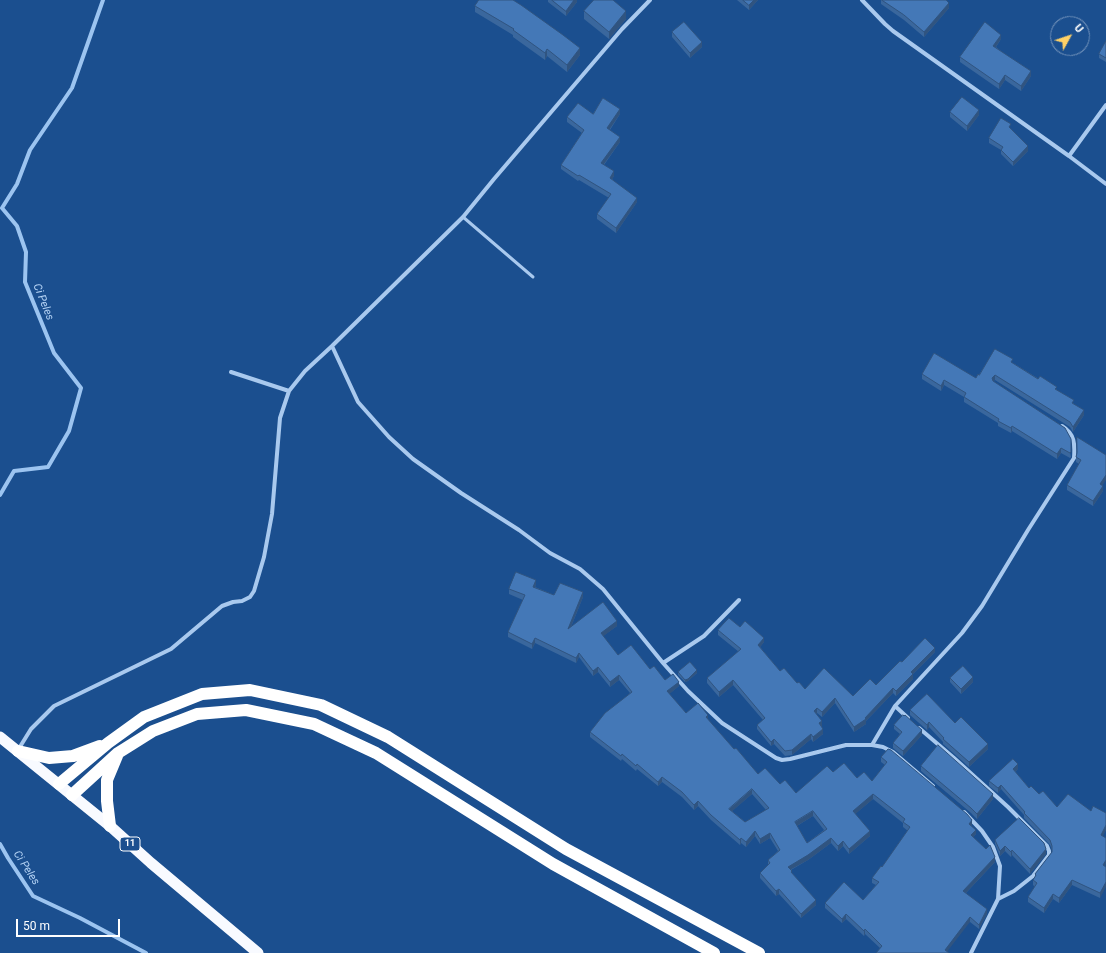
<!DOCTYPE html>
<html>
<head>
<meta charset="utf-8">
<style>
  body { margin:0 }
  #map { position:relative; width:1106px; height:953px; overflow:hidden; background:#1b4f8f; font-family:Roboto,sans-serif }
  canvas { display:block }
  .north { position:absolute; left:1050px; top:16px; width:40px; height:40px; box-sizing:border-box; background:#1b4f8f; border:1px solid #7695bc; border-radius:50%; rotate:50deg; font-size:11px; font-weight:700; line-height:16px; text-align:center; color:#fff }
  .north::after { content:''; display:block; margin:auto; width:14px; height:18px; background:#ffd166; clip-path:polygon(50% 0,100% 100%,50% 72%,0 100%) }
  .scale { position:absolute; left:16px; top:919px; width:104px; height:18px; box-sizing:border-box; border:2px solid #fff; border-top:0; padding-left:5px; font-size:12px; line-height:14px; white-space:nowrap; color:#fff; -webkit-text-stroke:3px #1b4f8f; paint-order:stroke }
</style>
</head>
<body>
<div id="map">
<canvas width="1106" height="953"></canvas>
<div class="north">U</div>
<div class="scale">50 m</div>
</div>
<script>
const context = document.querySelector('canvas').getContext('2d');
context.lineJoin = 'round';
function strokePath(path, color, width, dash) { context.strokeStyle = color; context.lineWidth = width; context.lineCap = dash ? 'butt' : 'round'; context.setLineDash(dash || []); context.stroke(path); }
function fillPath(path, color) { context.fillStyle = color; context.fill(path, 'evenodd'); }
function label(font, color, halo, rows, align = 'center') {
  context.font = font + ' Roboto,sans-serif'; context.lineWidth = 3; context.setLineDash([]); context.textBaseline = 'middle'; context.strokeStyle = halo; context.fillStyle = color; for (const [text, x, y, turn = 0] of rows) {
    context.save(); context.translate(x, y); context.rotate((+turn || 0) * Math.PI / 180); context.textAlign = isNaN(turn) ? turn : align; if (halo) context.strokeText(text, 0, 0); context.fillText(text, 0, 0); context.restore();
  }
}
strokePath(new Path2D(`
  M0 495 14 471 48 467 69 431 81 388 54 353 25 282 26 252 17 226 2 208 17 184 30 150 72 88 103 0
  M0 844 8 858 33 896 80 918 146 953`), '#9cc4f0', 4);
strokePath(new Path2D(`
  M463 217 533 277`), '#a9c9ee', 3);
strokePath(new Path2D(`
  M862 0 885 24 893 31 1069 156 1106 184
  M1069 156 1106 105
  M332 346 358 402 389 437 413 459 461 493 519 530 550 553 580 569 603 589 663 663 688 691 722 723 776 758 782 760 790 759 846 745H872L895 706 908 718
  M231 372 289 391
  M663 663 704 636 739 600
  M895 706 962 633 982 606 1028 530 1074 458C1075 444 1075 434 1062 426
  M919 728 954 758 1008 807 1047 846 1049 851V855L1033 876 1014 891 998 899 971 953
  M872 745 883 747 893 752 933 786
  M18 750 31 729 54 706 171 649 222 606 233 602 242 601 250 597 254 591 264 557 272 514 280 418 289 391 305 371 332 346 463 217 494 179 622 29 650 0
  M964 812 982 831 993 847 1000 866 998 899`), '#a9c9ee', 4);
strokePath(new Path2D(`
  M0 737 110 826 151 863 258 953`), '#f8faff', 11);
strokePath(new Path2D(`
  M18 751 49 758 73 756 100 746
  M59 784 108 743 144 717 202 694 250 690 321 705 388 737 566 849 759 953
  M72 795 118 753 153 731 197 714 246 710 314 724 376 753 553 864 714 953
  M110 826 107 801V780L117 756`), '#fff', 12);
fillPath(new Path2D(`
  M548 0H577V2L566 16 548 2Z
  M737 0H758L749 10Z
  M881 0H946L949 8 924 37 904 20 881 4Z
  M475 6 580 55 567 72 547 56 545 60 513 37V35L475 12Z
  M584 11 626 19 609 39 584 19Z
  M672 32 702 47 690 58 672 37Z
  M1001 39 996 47 1031 76 1021 91 1005 80 999 89 960 62V57Z
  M1106 41V62L1099 58V54Z
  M950 112 979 115 967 131 950 117Z
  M593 114H620L610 130 620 142 604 165 614 176 612 179 637 202 616 233 597 219V214L609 198 579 180 578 181 561 169V165L582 133 567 122V117Z
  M1011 129 1028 151 1013 166 1001 154V150L989 143V138Z
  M1013 363 1057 390 1074 404 1084 415 1073 432 1070 427 995 380 993 381 1065 428 1071 457 1070 458 1061 453 1057 459 1012 431 1011 433 998 426V423L964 402V397L944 385 941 391 922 379V374L976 378 979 375Z
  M1077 453 1103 491 1093 506 1067 490V485L1079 464 1076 462V457Z
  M536 585 535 587 554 595 583 597 571 627 617 626 603 636 618 655 650 669 665 680 679 686 669 694 686 713 708 720 734 749 758 774 780 784 796 793 833 772 872 781 885 765 881 762V757L972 825 971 826 976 834 973 837 995 862 966 893 987 914 979 929 970 922 880 948 865 934 864 936 846 919 842 923 825 908V903L863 900 876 885 872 883V878L882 867 908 831 903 827V823L873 799 855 814 870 836 849 854 843 846 838 851 831 843 808 860 791 870 792 874 816 905 801 918 779 894 776 896 760 878V873L768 865V860L778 851 770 838 760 844 755 836 746 847 741 843 740 845 711 820 698 806 694 810 682 797 662 782 658 786 637 769 636 771 622 759 621 761 590 737V732L630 693 619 680 610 687 598 672 593 676 579 657 576 663 535 643 532 649 508 637V632L523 600 509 594V589ZM752 794 766 810 745 822 732 811ZM813 816 824 830 807 843 797 826Z
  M740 627 764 642 760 647 780 671 805 689 853 696 876 685 902 662 935 652 913 674V679L896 696 893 693 866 721V724L854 732 835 703 822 717 817 713 816 714 822 726 821 727 823 734 813 742 811 739 792 755 785 756 774 744 771 746 757 729V725L763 720 733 685 719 697 707 683V678L739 652 718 635V630Z
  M678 672 697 673 688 681 685 682 678 675Z
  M950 678 973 682 961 694 950 682Z
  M910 710 955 723 988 749 969 767 943 744V742L929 727 927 730 910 715Z
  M894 725 922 735 903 756 893 748V743L900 734 894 729Z
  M921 766 993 799 977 819 971 813 921 771Z
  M1018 769 1015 772 1029 788 1057 807 1106 813V830L1102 836 1105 866 1100 898 1072 885 1059 903 1053 899 1044 913 1028 902V897L1035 887 1033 885V880L1035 877V874L1052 852V850L1050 845 1024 818V815L1001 789 998 793 989 786V781Z
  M995 840 1046 854 1030 874 1012 855 1011 857 1005 851 1000 856 995 844Z`), '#3a679d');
fillPath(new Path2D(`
  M574 0H577V2L566 16V11Z
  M754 0H758L749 10V5Z
  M949 3V8L924 37V32Z
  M626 11V19L609 39V32Z
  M1001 35V39L993 51V46Z
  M702 42V47L690 58V53Z
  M580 48V55L567 72V65Z
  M547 49V56L545 60V53Z
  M1031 71V76L1021 91V86Z
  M1005 75V80L999 89V84Z
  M620 109V114L607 133V128Z
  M979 110V115L967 131V126Z
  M620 137V142L601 168V163Z
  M1028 146V151L1013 166V162Z
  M614 171V176L610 183V178Z
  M637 198V202L616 233V228Z
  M995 375V380L992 382V378Z
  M944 380V385L941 391V386Z
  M1084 410V415L1073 432V427Z
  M1012 426V431L1011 433V428Z
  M1061 448V453L1057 459V454Z
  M1106 475V480L1100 489V484Z
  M1103 486V491L1093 506V501Z
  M536 580V585L533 592V587Z
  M583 592V597L568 634V629Z
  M617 621V626L601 638V633Z
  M535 638V643L532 649V644Z
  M764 638V642L758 650V645Z
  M935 648V652L913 674V679L896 696V691L911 672Z
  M579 653V657L576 663V658Z
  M598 667V672L593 676V671Z
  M697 670V673L688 681 685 682V680Z
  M619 675V680L610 687V682Z
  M973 677V682L961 694V689Z
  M733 680V685L719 697V692Z
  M679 682V686L667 696V691Z
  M893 688V693L866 721V724L854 732V727L865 718Z
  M835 698V703L822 717V712Z
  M817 708V713L814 716V711Z
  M708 715V720L706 717Z
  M822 721V726L819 728V723Z
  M929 722V727L927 730V725Z
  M823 729V734L813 742V737Z
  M922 730V735L903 756V751Z
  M811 734V739L792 755V750Z
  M774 739V744L771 746V742Z
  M988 744V749L969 767V762Z
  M1018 764V769L1013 774V769Z
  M662 777V782L658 786V782Z
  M1001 785V789L998 793V788Z
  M752 789V794L729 814V809Z
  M873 794V799L853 816V811Z
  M993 794V799L977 819V814Z
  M698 801V806L694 810V805Z
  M813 811V816L795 827V822Z
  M972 820V825L969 828V824Z
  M1106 825V830L1101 840V835Z
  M976 830V834L971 840V835Z
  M755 831V836L746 847V842Z
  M870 831V836L849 854V849Z
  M770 833V838L760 844V839Z
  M741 838V843L740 845V840Z
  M831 838V843L808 860 788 871V867Z
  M843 841V846L838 851V846Z
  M1005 846V851L1000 856V851Z
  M1046 849V854L1030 874V869Z
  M1012 850V855L1011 857V852Z
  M995 857V862L963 896V891Z
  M1106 860V864L1103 870V865Z
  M1072 880V885L1059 903V898Z
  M1106 882V887L1100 898V893Z
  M779 889V894L776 896V891Z
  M1053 894V899L1044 913V908Z
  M816 900V905L801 918V914Z
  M987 909V914L979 929V925Z
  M846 914V919L842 923V919Z
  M970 917V922L946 953 945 950Z
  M865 929V934L864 936V931Z`), '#305480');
const building = new Path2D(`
  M479 0H513L521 5 563 35 580 48 567 65 547 49 545 53 513 30 514 29 475 6Z
  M552 0H574L566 11Z
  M594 0H613L626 11 609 32 584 11Z
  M743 0H754L749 5Z
  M882 0H946L949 3 924 32 904 15Z
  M684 22 702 42 690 53 672 32Z
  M985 22 1001 35 993 46 1031 71 1021 86 1005 75 999 84 960 57Z
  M1106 41V58L1099 54Z
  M962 97 979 110 967 126 950 112Z
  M603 98 620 109 607 128 620 137 601 163 614 171 610 178 637 198 616 228 597 214 611 194 579 175 578 176 561 165 584 130 567 117 578 103 593 114Z
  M1001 118 1011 124 1009 127 1028 146 1013 162 1001 150 1003 147 989 138Z
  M995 349 1013 359 1011 362 1038 379 1040 376 1057 387 1055 389 1074 400 1072 403 1084 410 1073 427 1070 422 995 375 992 378 993 381 1065 428 1071 439V452L1070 453 1061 448 1057 454 1012 426 1011 428 998 421 999 419 964 397 966 393 944 380 941 386 922 374 934 353 976 378 978 374 979 375Z
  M1077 437 1106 455V475L1100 484 1103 486 1093 501 1067 485 1081 460 1076 457 1077 453Z
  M516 572 536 580 533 587 554 595 560 583 583 592 568 629 603 602 617 621 601 633 618 655 631 645 650 669 654 666 665 680 673 674 679 682 667 691 686 713 698 703 708 715 706 717 734 749 736 748 758 774 765 768 780 784 785 780 796 793 827 766 833 772 844 763 857 778 864 772 872 781 887 762 881 757 888 749 891 750 967 814 972 820 969 824 976 830 971 835 986 849 990 845 995 857 963 891 987 909 979 925 970 917 945 950 949 953H876L882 946 865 929 864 931 846 914 842 919 825 903 844 882 863 900 879 882 872 878 881 866 882 867 910 827 903 822 905 819 873 794 853 811 870 831 849 849 843 841 838 846 831 838 808 855 788 867 792 871 791 872 816 900 801 914 779 889 776 891 760 873 770 863 768 860 780 850 770 833 760 839 755 831 746 842 741 838 740 840 711 815 698 801 694 805 682 792 662 777 658 782 637 764 636 766 622 754 621 756 590 732 605 713 632 692 619 675 610 682 598 667 593 671 579 653 576 658 535 638 532 644 508 632 525 595 509 589ZM752 789 769 808 745 822 729 809ZM813 811 827 829 807 843 795 822Z
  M729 618 740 627 745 621 764 638 758 645 780 671 784 668 797 683 799 682 805 689 824 668 853 696 870 679 876 685 900 661 902 662 925 638 935 648 911 672 913 674 896 691 893 688 865 718 866 719 854 727 835 698 822 712 817 708 814 711 822 721 819 723 823 729 813 737 811 734 792 750 785 751 774 739 771 742 757 725 765 718 733 680 719 692 707 678 741 649 718 630Z
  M690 662 697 670 688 679 685 680 678 672Z
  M963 666 973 677 961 689 950 678Z
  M927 694 955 723 961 717 988 744 969 762 943 739 944 738 929 722 927 725 910 710Z
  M903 715 904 716 905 715 922 730 903 751 893 743 902 732 894 725Z
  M938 745 993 794 977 814 971 808 921 766Z
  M1013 759 1018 764 1013 769 1029 788 1031 786 1039 794 1043 791 1057 807 1068 794 1091 811 1093 806 1106 813V825L1101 835 1106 838V860L1103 865 1106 867V882L1100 893 1072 880 1059 898 1053 894 1044 908 1028 897 1037 883 1033 880 1036 875 1035 874 1052 852V846L1050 840 1024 813 1025 812 1001 785 998 788 989 781Z
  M1019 818 1044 843 1046 849 1030 869 1012 850 1011 852 1005 846 1000 851 995 840Z`);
fillPath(building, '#4478b7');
strokePath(building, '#305480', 1);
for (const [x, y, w] of [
  [130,844,20]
]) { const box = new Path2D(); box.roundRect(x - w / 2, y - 7, w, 14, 3); context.fillStyle = '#1b4f8f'; context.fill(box); strokePath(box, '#fff', 1); }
label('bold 9px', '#fff', null, [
  ["11",130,844]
]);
label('italic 11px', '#b5d3f5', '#1b4f8f', [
  ["Ci Peles",43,302,68],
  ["Ci Peles",26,868,57]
]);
</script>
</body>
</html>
